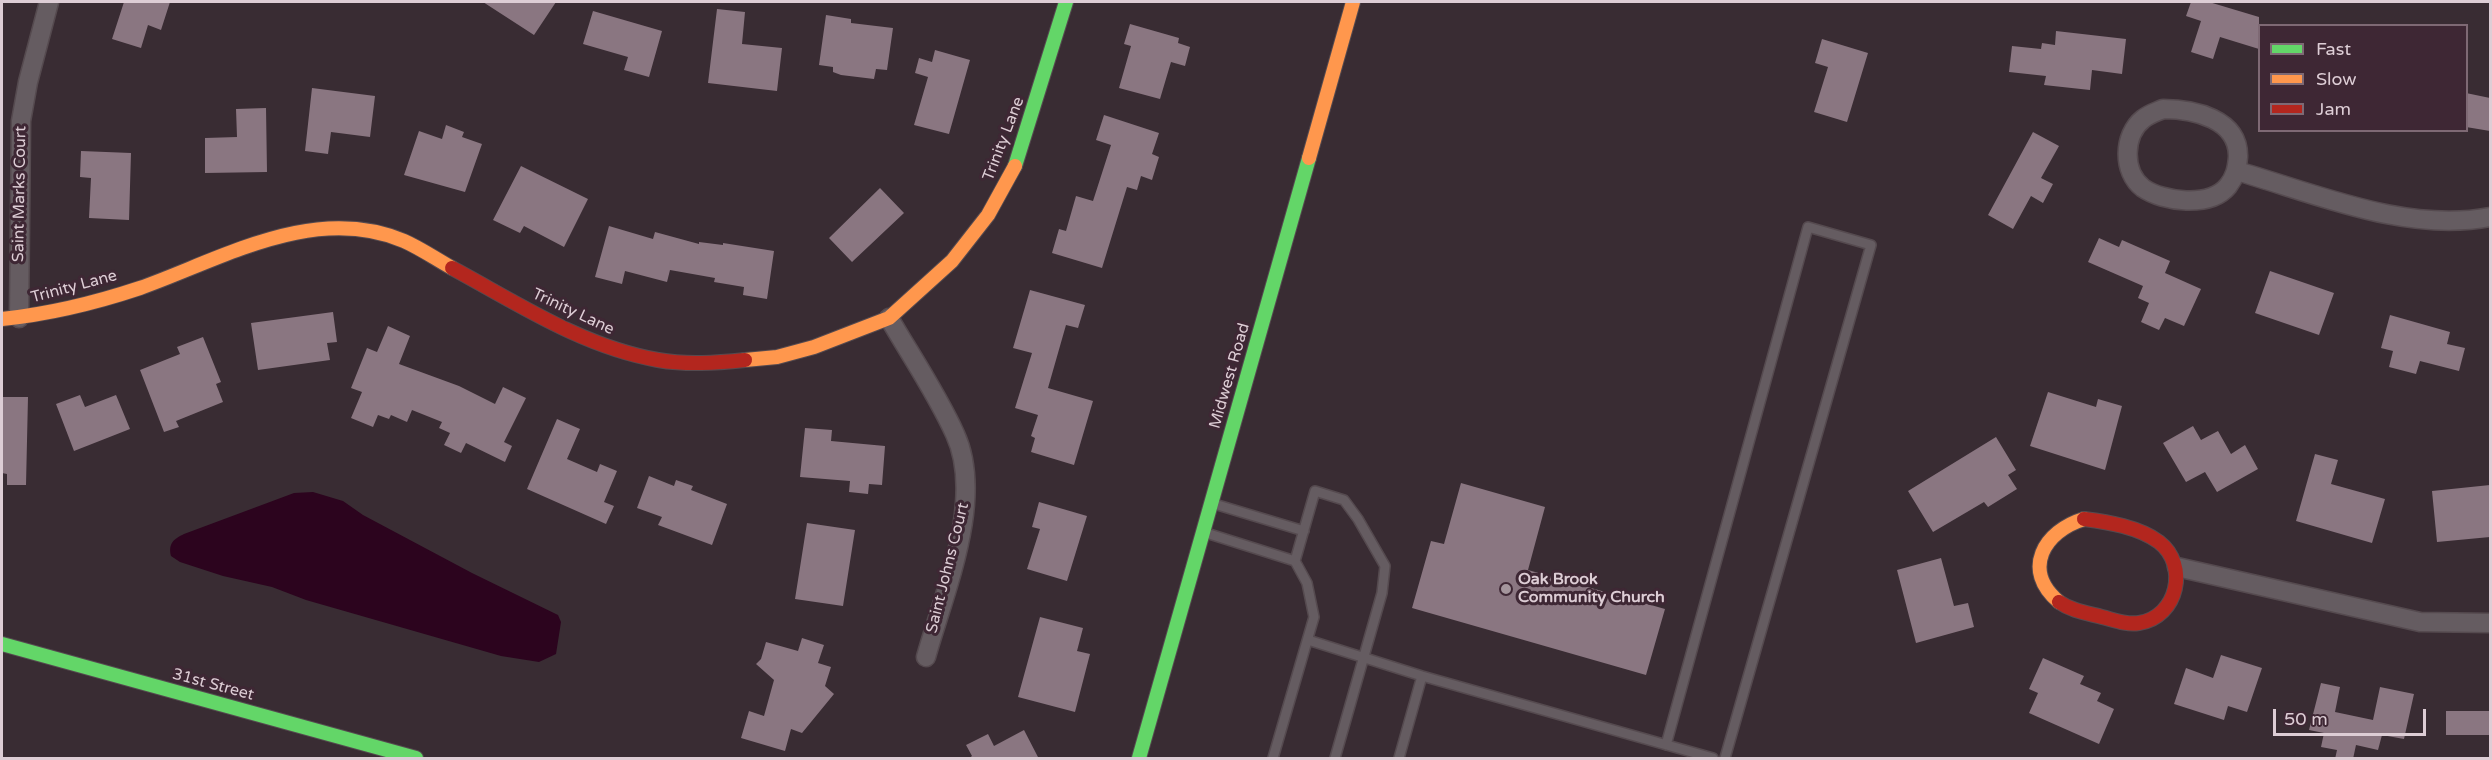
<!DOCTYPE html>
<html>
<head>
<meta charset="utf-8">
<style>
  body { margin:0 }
  #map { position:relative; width:2492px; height:760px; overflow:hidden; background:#392c33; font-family:"Varela Round",sans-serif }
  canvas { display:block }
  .frame { position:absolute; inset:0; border:3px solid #ddcdd5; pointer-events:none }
  .legend { position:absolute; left:2258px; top:24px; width:210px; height:108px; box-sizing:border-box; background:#3e2734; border:2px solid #7e6974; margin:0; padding:8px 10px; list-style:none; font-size:18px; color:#ddcdd5 }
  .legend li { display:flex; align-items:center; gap:12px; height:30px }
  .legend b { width:30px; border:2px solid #7e6974 }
  .scale { position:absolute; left:2273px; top:709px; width:153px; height:27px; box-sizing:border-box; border:3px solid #ddcdd5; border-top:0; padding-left:8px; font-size:18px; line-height:21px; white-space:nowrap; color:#ddcdd5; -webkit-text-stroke:4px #3e2734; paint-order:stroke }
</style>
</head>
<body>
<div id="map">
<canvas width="2492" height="760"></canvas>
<div class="frame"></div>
<ul class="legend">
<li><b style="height:8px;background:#63d668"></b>Fast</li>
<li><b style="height:8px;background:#ff974d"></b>Slow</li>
<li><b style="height:8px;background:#b3261e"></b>Jam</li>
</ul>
<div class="scale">50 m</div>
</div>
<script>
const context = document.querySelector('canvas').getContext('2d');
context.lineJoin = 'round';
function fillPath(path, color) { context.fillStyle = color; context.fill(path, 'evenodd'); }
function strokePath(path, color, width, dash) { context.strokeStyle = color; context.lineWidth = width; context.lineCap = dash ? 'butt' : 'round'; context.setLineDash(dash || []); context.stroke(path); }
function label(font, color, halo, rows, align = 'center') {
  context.font = font + ' "Varela Round",sans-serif'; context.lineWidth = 6; context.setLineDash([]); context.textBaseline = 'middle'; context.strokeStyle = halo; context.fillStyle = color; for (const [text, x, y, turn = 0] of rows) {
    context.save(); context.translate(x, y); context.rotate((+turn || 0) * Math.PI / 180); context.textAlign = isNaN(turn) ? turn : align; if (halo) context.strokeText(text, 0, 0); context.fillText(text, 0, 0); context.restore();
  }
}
fillPath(new Path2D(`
  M313 492 343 501 363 515 472 573 558 615 561 622 556 654 539 662 501 656 306 600 272 587 223 576 180 562 171 556C168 543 174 539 184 534L294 493Z`), '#2c041e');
fillPath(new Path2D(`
  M124 2H170L161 30 148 25 141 48 112 39Z
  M483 2H556L534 35Z
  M2191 2H2209L2259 17V49L2220 37 2213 59 2191 52 2201 21 2186 16Z
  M717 9 745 12 742 44 782 48 777 91 708 83Z
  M593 11 662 31 649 77 624 70 628 57 583 44Z
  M826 15 851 19V23L893 28 887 70 876 69 874 79 841 75 833 72V67L819 65Z
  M1130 24 1179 38 1178 43 1190 47 1185 66 1171 62 1160 99 1119 88 1131 46 1124 44Z
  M2056 31 2126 39 2122 74 2092 70 2090 90 2044 85 2046 76 2009 72 2012 46 2041 49 2042 43 2055 45Z
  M1822 39 1868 53 1847 122 1814 112 1828 67 1815 63Z
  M935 50 970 60 949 134 914 125 928 77 915 73 919 58 932 62Z
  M312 88 375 96 370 137 331 132 328 154 305 151Z
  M2466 93 2490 98V131L2466 127Z
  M266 108 267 172 205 173V138L237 137 236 109Z
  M1104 115 1159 133 1152 154 1159 157 1152 180 1141 176 1137 190 1127 187 1102 268 1052 253 1059 229 1066 231 1076 196 1093 201 1111 145 1096 140Z
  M446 125 464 132 462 137 482 144 465 192 404 175 419 131 442 139Z
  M2033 132 2059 146 2041 178 2053 184 2043 203 2031 196 2013 229 1988 215Z
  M81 151 131 153 129 220 89 218 91 178 80 177Z
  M521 166 588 199 564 247 524 226 520 233 493 220Z
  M880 188 904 213 852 262 829 238Z
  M609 226 653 239 655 232 699 244V242L723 245V243L774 251 767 299 743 295 744 287 714 282 715 278 670 270 667 282 625 271 622 284 595 277Z
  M2099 238 2119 247 2122 240 2170 261 2165 273 2201 289 2184 326 2165 318 2159 330 2141 322 2149 303 2138 298 2143 286 2088 262Z
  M2270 271 2334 293 2319 335 2255 313Z
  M1030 290 1085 305 1078 328 1066 325 1048 388 1093 401 1074 465 1031 452 1035 438 1031 436 1038 415 1015 408 1032 353 1013 348Z
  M333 312 337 342 327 343 330 360 258 370 251 323Z
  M2390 315 2450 332 2447 344 2465 348 2459 371 2420 361 2416 374 2389 367 2393 351 2381 348Z
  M388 326 410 336 399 364 459 386 495 404 503 387 526 398 504 442 512 446 505 462 466 443 461 453 444 445 450 433 439 428 442 422 412 410 407 422 391 415 389 419 378 415 373 427 351 418 362 392 351 388 367 348 377 352Z
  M203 337 221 382 216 384 223 402 176 421 179 427 164 432 140 370 180 354 177 347Z
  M2048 392 2096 407 2098 399 2122 406 2105 470 2030 446Z
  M80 395 85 407 116 395 130 429 74 451 56 404Z
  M2 397H28L26 485H7V474L2 473Z
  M557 419 580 429 567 459 597 472 600 464 617 471 604 502 614 506 606 524 527 489Z
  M2193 426 2201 440 2218 431 2231 454 2245 445 2258 469 2217 492 2205 472 2186 482 2163 443Z
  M805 428 832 430 831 441 885 446 882 485 869 484 868 494 849 492 850 481 800 477Z
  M1996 437 2016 470 2008 475 2017 489 1988 507 1984 502 1933 532 1908 491Z
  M2315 454 2338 460 2331 484 2385 499 2372 543 2296 521Z
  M649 476 674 486 676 480 693 486 691 490 727 504 712 545 658 525 662 517 637 508Z
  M1461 483 1545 507 1528 570 1665 609 1646 675 1412 608 1431 541 1444 544Z
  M2490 485V537L2437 542 2432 491Z
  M1039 502 1087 516 1067 581 1027 569 1040 529 1032 527Z
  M807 523 855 530 843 606 795 599Z
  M1941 558 1954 606 1968 603 1974 627 1916 643 1897 570Z
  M1040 617 1083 628 1077 651 1090 654 1075 712 1018 697Z
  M802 638 824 645 818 663 831 667 825 686 834 694 802 733 791 729 785 751 741 738 749 711 764 716 774 680 756 664 761 659 766 642 798 651Z
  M2221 655 2262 668 2247 712 2228 706 2224 720 2174 704 2186 668 2213 678Z
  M2043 658 2084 676 2080 684 2101 693 2097 701 2114 709 2099 744 2029 713 2038 693 2029 689Z
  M2321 683 2340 687 2335 712 2373 720 2380 687 2414 694 2404 739 2382 735 2378 750 2356 745 2353 759H2335L2337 750 2321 747 2324 733 2309 730Z
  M2446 711H2490V735H2446Z
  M1024 730 1039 759H968L972 756 966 745 988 734 994 746Z`), '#8a7681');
const lane = new Path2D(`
  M1211 503 1304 531
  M1203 532 1295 561
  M1308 640 1422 676 1713 758
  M1666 745 1808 227 1871 245 1725 758
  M1273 758 1314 617 1307 583 1295 561 1315 491 1344 500 1358 519 1385 566 1382 593 1335 758
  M1399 758 1422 676`);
const street = new Path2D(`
  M2163 109C2194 109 2239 119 2238 157 2237 169 2235 177 2228 186 2210 208 2163 202 2143 188 2122 172 2123 135 2143 119 2149 114 2156 112 2163 109Z
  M2237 171C2317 194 2406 233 2490 217
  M19 318 21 121 28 82 49 2
  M889 318C911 356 937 394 955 434 985 499 944 592 926 657
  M2177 567 2420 622 2490 623`);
const fast = new Path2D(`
  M1015 166 1066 2
  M2 644 416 758
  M1139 758 1309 158`);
const slow = new Path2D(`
  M1309 158 1353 2
  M2 319C50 314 95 303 140 288 222 259 314 203 404 241 420 248 436 259 452 268
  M745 360 777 357 814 347 889 318 952 261 988 215 1015 166
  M2059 602C2021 570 2044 531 2084 519`);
const jam = new Path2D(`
  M452 268C517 303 583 347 658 360 687 365 716 363 745 360
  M2059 602C2072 611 2087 613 2102 617 2114 620 2126 625 2139 623 2178 617 2189 565 2159 542 2139 527 2108 522 2084 519`);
strokePath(lane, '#554a4f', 12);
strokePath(street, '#554a4f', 21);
strokePath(fast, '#554a4f', 16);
strokePath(slow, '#554a4f', 16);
strokePath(jam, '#554a4f', 16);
strokePath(lane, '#655c61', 9);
strokePath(street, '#655c61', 18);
strokePath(fast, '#63d668', 14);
strokePath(slow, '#ff974d', 14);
strokePath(jam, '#b3261e', 14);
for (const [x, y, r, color] of [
  [1506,589,6,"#a4959c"]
]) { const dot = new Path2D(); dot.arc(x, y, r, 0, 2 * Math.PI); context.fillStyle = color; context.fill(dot); strokePath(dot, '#3e2734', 2); }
label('16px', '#ddcdd5', '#3e2734', [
  ["Trinity Lane",1004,139,-69],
  ["Saint Marks Court",20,194,-89],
  ["Trinity Lane",74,287,-15],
  ["Trinity Lane",573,312,25],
  ["Midwest Road",1230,376,-74],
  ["Saint Johns Court",948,568,-76],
  ["31st Street",213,685,15]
]);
label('bold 16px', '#ddcdd5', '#3e2734', [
  ["Oak Brook",1518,580],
  ["Community Church",1518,598]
], 'left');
</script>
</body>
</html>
